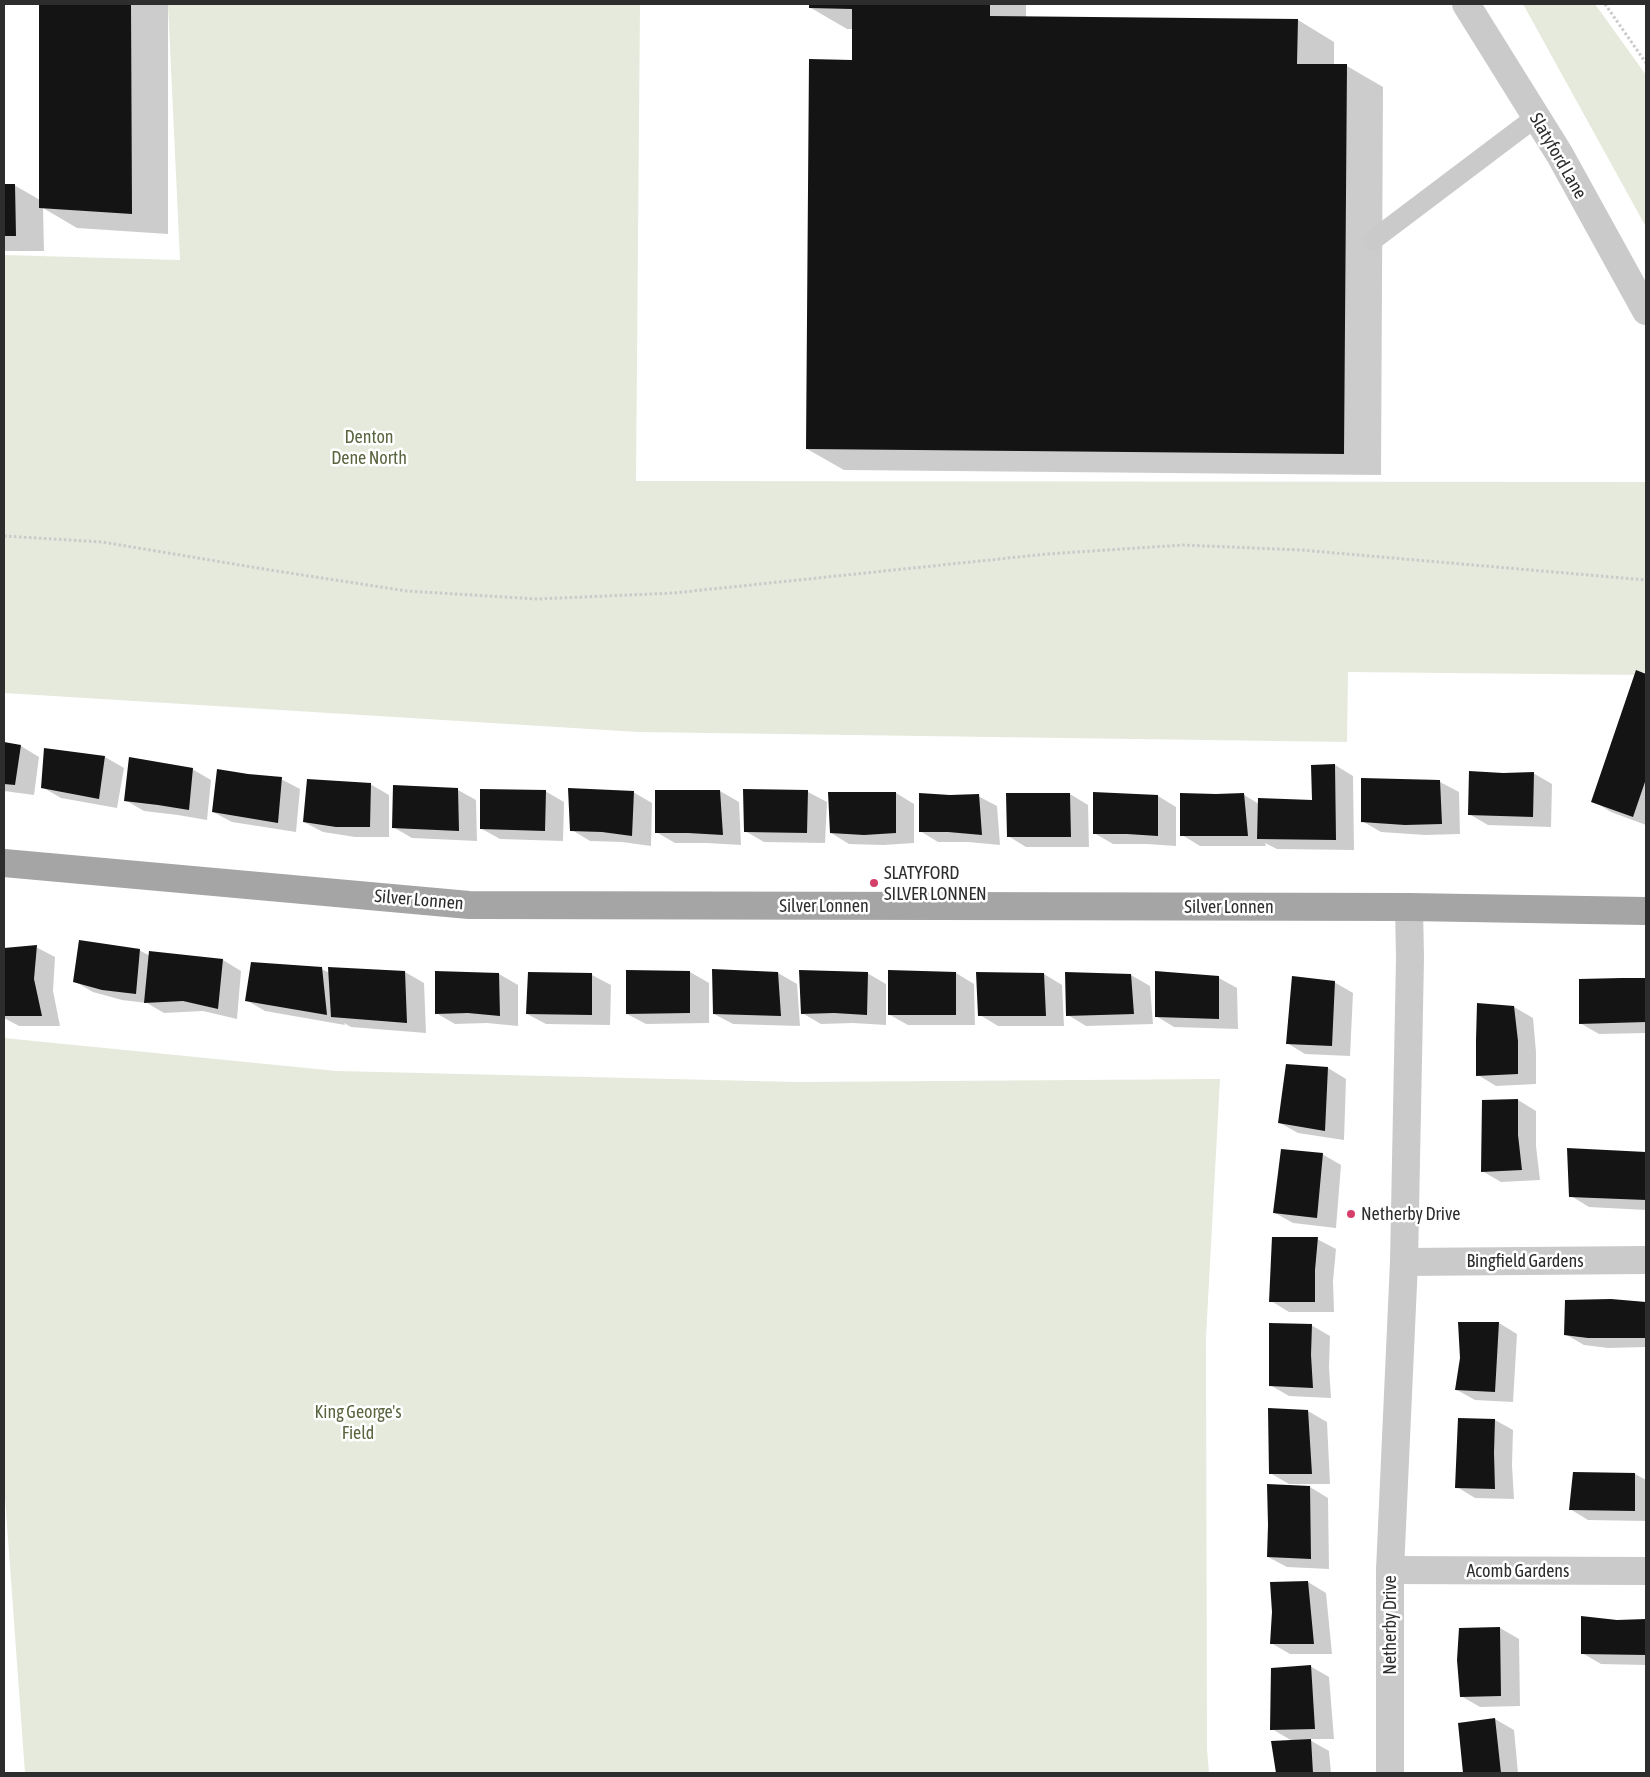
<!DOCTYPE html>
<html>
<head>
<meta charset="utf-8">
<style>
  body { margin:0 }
  #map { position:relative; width:1650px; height:1777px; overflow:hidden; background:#fff; font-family:"Asap Condensed",sans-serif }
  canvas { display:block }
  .frame { position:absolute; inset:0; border:5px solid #2d2d2d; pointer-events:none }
</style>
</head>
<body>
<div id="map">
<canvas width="1650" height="1777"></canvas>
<div class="frame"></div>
</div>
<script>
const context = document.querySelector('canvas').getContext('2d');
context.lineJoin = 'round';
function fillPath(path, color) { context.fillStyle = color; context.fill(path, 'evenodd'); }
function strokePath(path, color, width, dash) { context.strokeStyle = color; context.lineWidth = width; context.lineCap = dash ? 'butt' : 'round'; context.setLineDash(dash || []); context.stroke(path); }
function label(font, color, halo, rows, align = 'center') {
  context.font = font + ' "Asap Condensed",sans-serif'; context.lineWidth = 5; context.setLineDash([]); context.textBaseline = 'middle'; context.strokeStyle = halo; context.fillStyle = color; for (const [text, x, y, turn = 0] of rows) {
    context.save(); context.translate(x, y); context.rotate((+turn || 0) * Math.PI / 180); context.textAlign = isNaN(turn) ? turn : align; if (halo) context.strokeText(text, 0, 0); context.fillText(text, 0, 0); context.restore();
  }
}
fillPath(new Path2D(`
  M168 4H640L636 481 1646 482V675L1348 672 1347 742 638 732 4 693V255L180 260Z
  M1523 4H1595L1646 75V227Z
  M4 1038 337 1071 797 1082 1220 1079 1206 1337 1207 1749 1209 1773H25L4 1484Z`), '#e6eadc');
fillPath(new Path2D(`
  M40 4H168V234L77 228 43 208 44 251H4V185H14L40 200Z
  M811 4H1026V18L1298 20 1334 42V65L1347 66 1383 87 1381 475 844 470 807 449 853 61V29H847L811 8Z
  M1637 671 1646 675V825L1611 812 1593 801Z
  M4 744 21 746 39 757 34 795 4 791Z
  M45 749 105 757 124 768 117 808 61 798 42 787Z
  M1335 765 1353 776 1354 850 1277 849 1265 843 1266 846H1200L1182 835 1244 795 1259 804 1313 801Z
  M192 769 211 780 207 820 178 815 144 811 125 800Z
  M1533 773 1552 784 1551 827 1488 825 1469 814 1503 774Z
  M281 779 300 789 296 832 232 822 213 812Z
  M1440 782 1459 792 1460 834 1425 835 1381 832 1362 821Z
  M370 784 389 795V837H355L323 832 304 822Z
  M458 790 476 800 477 841 412 838 393 827Z
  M545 791 564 802 563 841 500 839 482 829Z
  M720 791 739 802 741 845 707 843H675L656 832Z
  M633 792 652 803 651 846 622 842 590 841 572 830Z
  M808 792 827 802 825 843 764 842 745 831Z
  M896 793 914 804V843L883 845 849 844 831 833Z
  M1070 794 1088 805 1089 847H1026L1008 836Z
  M978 796 997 806 1000 845 968 842H938L920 831Z
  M1158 796 1176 807V846L1147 844H1113L1094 833Z
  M36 947 55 957 53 991 60 1026H19L4 1018V950Z
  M139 950 150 956 223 960 241 971 237 1019 203 1011 164 1013 147 1003 122 1000 93 992 74 981Z
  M321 969 330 973 405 972 424 983 426 1033 351 1027 344 1023 345 1025 265 1011 246 1000Z
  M690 972 709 983V1023L646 1024 627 1014Z
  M529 973 592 975 611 985 610 1025 546 1024 527 1014Z
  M778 973 797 984 800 1026 733 1024 714 1014Z
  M867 973 886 984V1025L853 1023 821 1024 802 1013Z
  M956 973 974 984 975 1025H908L890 1015Z
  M499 974 518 985V1026L487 1023 455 1024 436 1013Z
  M1044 974 1062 985 1064 1026H998L980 1015Z
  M1131 975 1150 986 1153 1024 1086 1026 1068 1015Z
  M1219 978 1237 988 1238 1029 1174 1027 1156 1016Z
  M1646 979V1033L1599 1034 1580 1023V980Z
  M1334 982 1353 993 1350 1056 1305 1054 1287 1043Z
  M1479 1005 1514 1007 1533 1018 1536 1052V1084L1496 1086 1478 1075Z
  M1328 1068 1346 1079 1344 1140 1298 1133 1280 1123Z
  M1518 1100 1536 1111V1146L1540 1180 1501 1182 1482 1171Z
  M1568 1150 1646 1154V1210L1589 1207 1571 1196Z
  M1322 1154 1341 1165 1336 1228 1293 1223 1275 1213Z
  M1317 1239 1336 1249 1333 1281 1334 1312H1289L1271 1301Z
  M1611 1301 1646 1303V1347L1608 1348 1584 1345 1565 1334Z
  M1499 1323 1517 1334 1513 1402 1475 1400 1457 1390Z
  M1311 1325 1330 1336 1329 1367 1331 1398 1289 1396 1270 1385Z
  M1308 1411 1327 1422 1330 1484H1289L1270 1473Z
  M1495 1420 1513 1430 1512 1465 1514 1499 1475 1498 1457 1487Z
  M1635 1474 1646 1480V1521L1588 1520 1570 1509Z
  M1310 1487 1328 1498 1329 1569 1287 1567 1268 1557Z
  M1308 1582 1326 1593 1332 1654H1290L1271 1643Z
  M1646 1620V1665L1601 1664 1582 1653 1617 1621Z
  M1500 1628 1519 1639 1520 1706 1480 1707 1461 1696 1460 1629Z
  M1310 1666 1329 1677 1334 1739H1308L1329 1751 1331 1773H1277L1272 1743 1294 1742 1272 1729Z
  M1495 1719 1514 1730 1518 1773H1464L1459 1724Z`), '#0003');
fillPath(new Path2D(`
  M39 4H131L132 214 39 208Z
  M809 4H990V16L1298 19 1297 64H1347L1344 454 806 449 809 59 852 60V9L809 8Z
  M4 184H15L16 236H4Z
  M1636 670 1646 674V779L1633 817 1591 802Z
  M4 742 21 745 15 785 4 784Z
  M44 748 105 756 99 799 41 788Z
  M129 757 193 768 189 810 158 805 124 801Z
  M1335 764 1336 840 1257 839 1258 798 1312 800 1311 765Z
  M217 769 248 774 282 777 278 823 212 812Z
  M1469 771 1503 773 1534 772 1533 817 1468 815Z
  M1361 778 1440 780 1442 824 1405 825 1361 822Z
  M307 779 371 783 370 827H336L303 822Z
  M393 785 458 788 459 831 392 828Z
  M568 788 634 791 632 836 602 832 570 831Z
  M480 789 546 790 545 831 480 829Z
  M743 789 808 790 807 833 744 832Z
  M655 790H720L723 835 688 833H655Z
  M828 792H896V833L864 835 830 833Z
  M1093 792 1158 795V836L1127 834H1093Z
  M919 793 950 795 979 794 982 835 948 832H919Z
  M1006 793H1070L1071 837H1007Z
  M1180 793 1216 794 1244 793 1248 836H1180Z
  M79 940 140 949 136 994 102 990 73 982Z
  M37 945 34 979 42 1016H4V948Z
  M149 951 223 959 218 1009 183 1001 144 1003Z
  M251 962 322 967 327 1015 245 1001Z
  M328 967 405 971 407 1023 331 1017Z
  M712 969 778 972 781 1016 713 1014Z
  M626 970 690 971V1013L626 1014Z
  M799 970 868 972 867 1015 834 1013 801 1014Z
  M888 970 956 972V1015H888Z
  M435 971 499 973 500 1016 468 1013 435 1014Z
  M1155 971 1219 976V1019L1155 1017Z
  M528 972 592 973V1015L526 1014Z
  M976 972 1044 973 1046 1016H978Z
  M1065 972 1131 974 1134 1014 1066 1016Z
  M1292 976 1335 981 1332 1046 1286 1044Z
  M1622 978H1646V1022L1579 1024V979Z
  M1477 1003 1514 1006 1518 1041V1074L1476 1076V1040Z
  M1286 1064 1328 1067 1325 1131 1278 1123Z
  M1518 1099V1135L1522 1170 1481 1172 1482 1100Z
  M1567 1148 1646 1152V1200L1569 1197Z
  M1281 1149 1323 1153 1317 1218 1273 1213Z
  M1272 1237H1318L1315 1270V1302H1269Z
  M1611 1299 1646 1302V1338H1588L1564 1335 1565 1300Z
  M1458 1322H1499L1495 1392 1455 1390 1460 1358Z
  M1269 1323 1312 1324 1311 1355 1313 1388 1269 1386Z
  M1268 1408 1308 1410 1312 1474H1269Z
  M1458 1418 1495 1419 1494 1453 1495 1489 1455 1488Z
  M1573 1472 1635 1473V1511L1569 1510Z
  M1267 1484 1310 1486 1311 1559 1267 1557 1268 1525Z
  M1308 1581 1314 1644H1270L1272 1612 1270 1582Z
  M1581 1616 1617 1620 1646 1619V1655L1581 1654Z
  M1500 1627 1501 1696 1460 1697 1457 1660 1459 1628Z
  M1311 1665 1315 1729 1270 1730 1271 1668Z
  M1495 1718 1501 1773H1463L1458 1723Z
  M1311 1739 1313 1773H1276L1271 1741Z`), '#141414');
strokePath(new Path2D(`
  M1605 4 1646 63
  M4 536 102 542 270 570 407 591 537 599 674 593 1047 554 1183 545 1301 550 1646 580`), '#cacaca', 3, [2.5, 2.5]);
strokePath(new Path2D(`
  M1373 240 1536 117`), '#cacaca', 20);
strokePath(new Path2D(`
  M1404 1262 1646 1260
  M1390 1570 1646 1571`), '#cacaca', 28);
strokePath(new Path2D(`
  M1466 4 1560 155 1646 311
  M1390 1773V1570L1404 1262 1410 958 1409 907`), '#cacaca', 28);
strokePath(new Path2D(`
  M4 863 469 905 1409 907 1646 911`), '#a5a5a5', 28);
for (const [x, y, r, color] of [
  [874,883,5,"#d53f6a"],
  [1351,1214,5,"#d53f6a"]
]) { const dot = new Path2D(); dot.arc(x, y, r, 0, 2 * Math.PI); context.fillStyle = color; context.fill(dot); strokePath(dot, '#fff', 2); }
label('18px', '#2d2d2d', '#fff', [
  ["Slatyford Lane",1558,156,60],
  ["Silver Lonnen",419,900,5],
  ["Silver Lonnen",824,906],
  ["Silver Lonnen",1229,907],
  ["Bingfield Gardens",1525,1261],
  ["Acomb Gardens",1518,1571],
  ["Netherby Drive",1390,1625,-90]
]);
label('18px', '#59653f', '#fff', [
  ["Denton",369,437],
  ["Dene North",369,458],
  ["King George's",358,1412],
  ["Field",358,1433]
]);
label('18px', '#2d2d2d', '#fff', [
  ["SLATYFORD",884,873],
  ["SILVER LONNEN",884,894],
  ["Netherby Drive",1361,1214]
], 'left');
</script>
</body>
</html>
